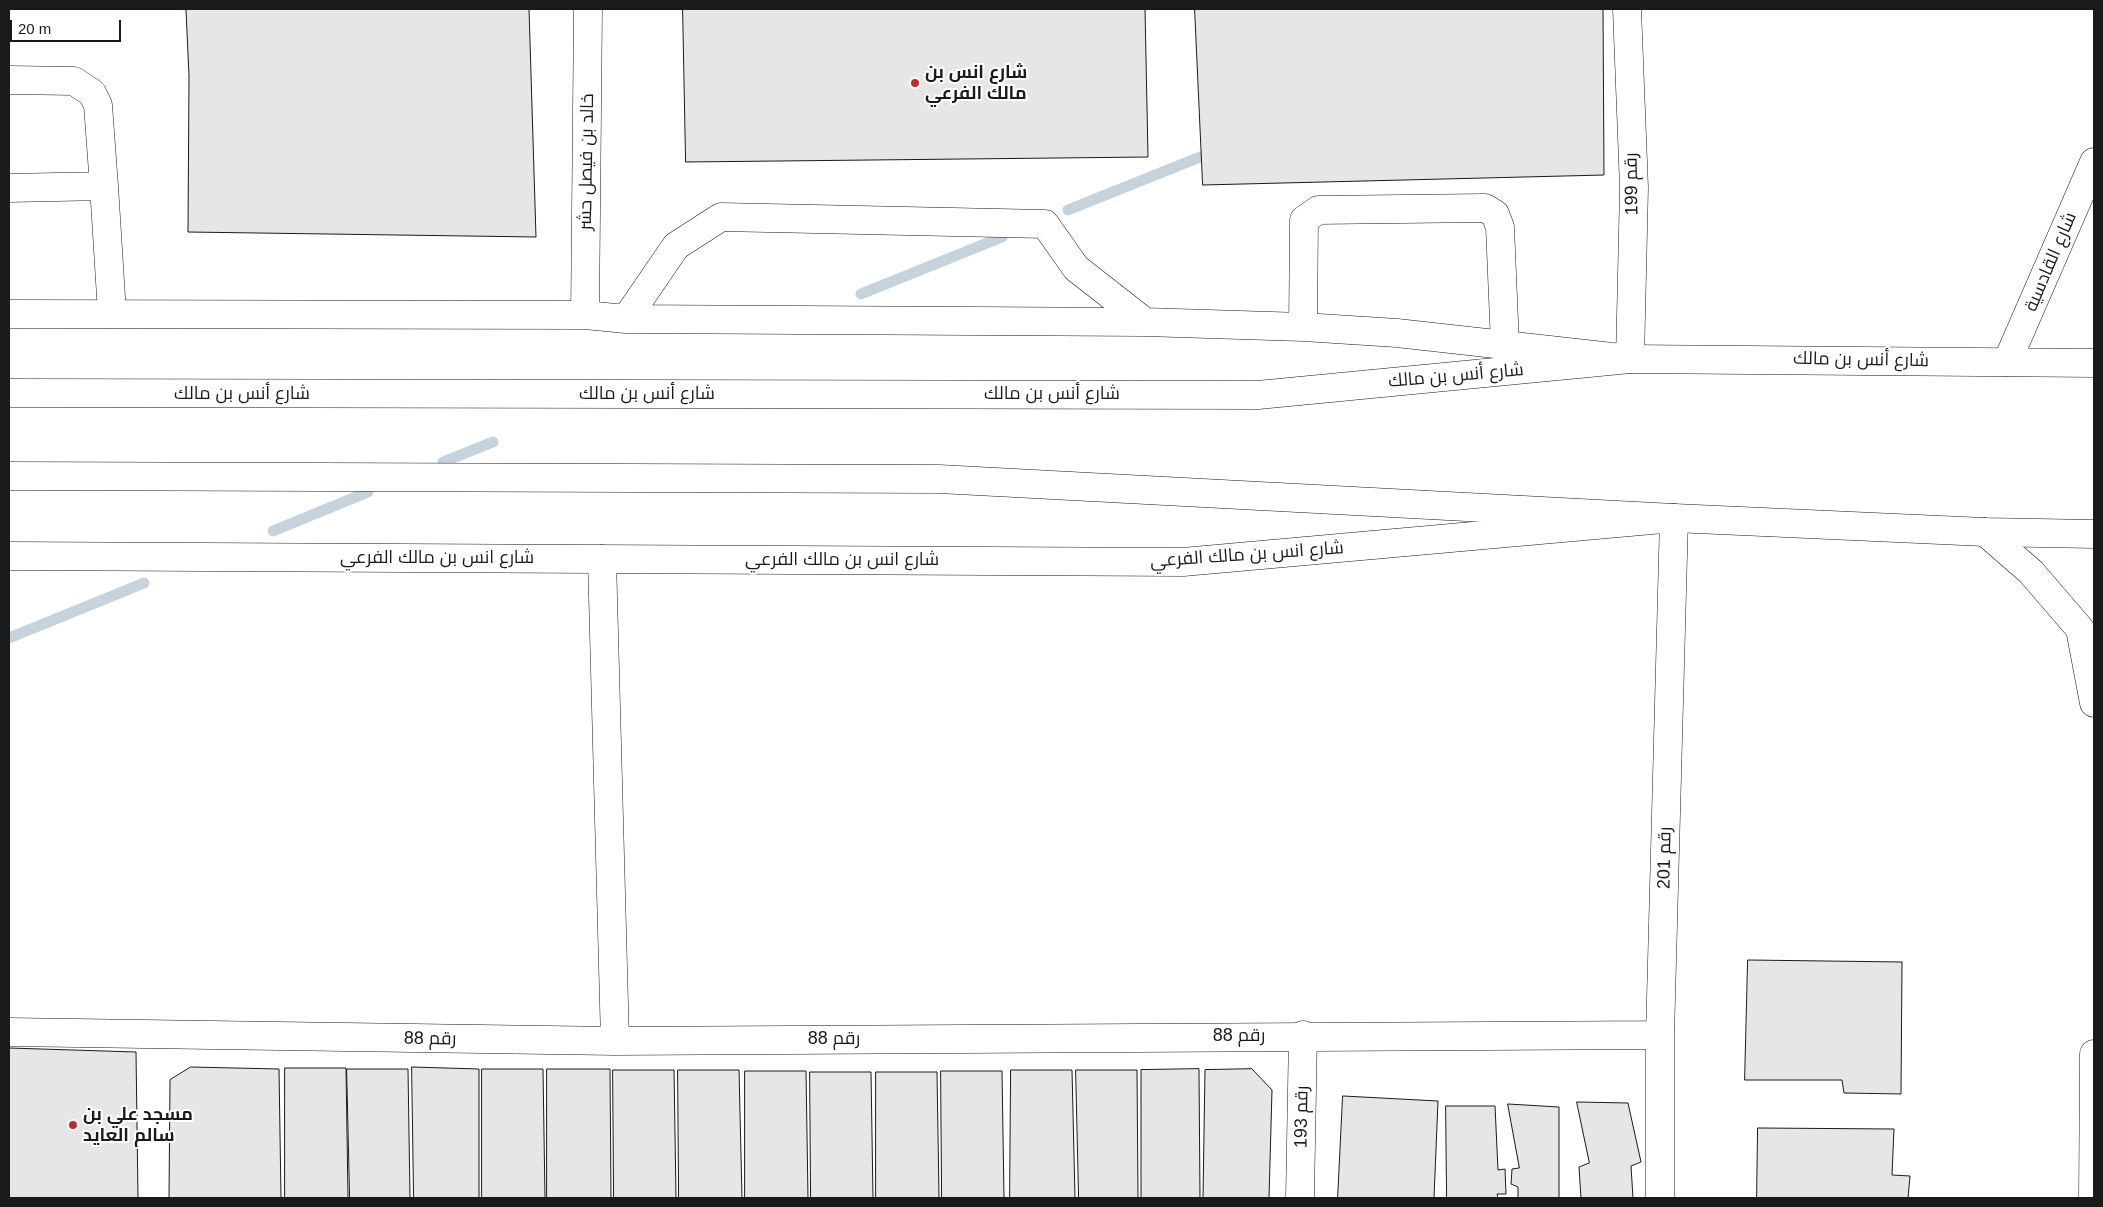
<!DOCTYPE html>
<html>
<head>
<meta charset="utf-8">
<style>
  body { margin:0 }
  #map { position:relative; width:2103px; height:1207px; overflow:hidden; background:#fff; font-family:Arial,sans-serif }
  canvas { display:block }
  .frame { position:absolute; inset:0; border:10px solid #1a1a1a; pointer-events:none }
  .scale { position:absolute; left:10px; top:20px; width:111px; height:22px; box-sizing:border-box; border:2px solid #1a1a1a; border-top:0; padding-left:6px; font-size:15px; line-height:18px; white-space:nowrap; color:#1a1a1a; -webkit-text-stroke:4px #fff; paint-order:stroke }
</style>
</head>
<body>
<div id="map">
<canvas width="2103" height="1207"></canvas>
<div class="frame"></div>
<div class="scale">20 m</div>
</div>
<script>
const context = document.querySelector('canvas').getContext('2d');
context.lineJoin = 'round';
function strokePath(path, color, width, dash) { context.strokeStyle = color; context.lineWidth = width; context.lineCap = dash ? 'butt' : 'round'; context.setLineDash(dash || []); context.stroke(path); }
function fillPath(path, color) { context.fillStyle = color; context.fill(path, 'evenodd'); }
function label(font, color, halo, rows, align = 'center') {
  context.font = font + ' Arial,Cairo,sans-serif'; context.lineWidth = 4; context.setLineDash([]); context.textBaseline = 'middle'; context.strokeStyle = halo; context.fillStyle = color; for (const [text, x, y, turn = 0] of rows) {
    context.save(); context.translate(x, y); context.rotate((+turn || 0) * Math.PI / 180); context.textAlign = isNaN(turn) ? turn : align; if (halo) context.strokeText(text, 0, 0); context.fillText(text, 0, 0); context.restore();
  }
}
strokePath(new Path2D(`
  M1068 210 1215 151
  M861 294 1002 237
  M443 462 493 442
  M273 531 368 492
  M9 638 144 583`), '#c6d2dc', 11);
const building = new Path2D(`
  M116 9H529L536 237 188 232 189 76 186 10Z
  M683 9H1145L1148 157 686 162Z
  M1195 9H1603L1604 175 1203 185Z
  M1748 960 1902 962 1901 1094 1844 1093 1842 1080H1745Z
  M9 1048 136 1052 138 1198H9Z
  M191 1067 279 1069 281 1198H169L170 1080Z
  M412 1067 479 1069V1198H414Z
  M285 1068H346L348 1198H285Z
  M347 1069H408L410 1198H350Z
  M482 1069H543L545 1198H482Z
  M547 1069H610L611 1198H547Z
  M1199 1069 1200 1198H1141V1070Z
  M1252 1069 1272 1090 1269 1198H1203L1205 1070Z
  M613 1070H674L676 1198H614Z
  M678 1070H739L742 1198H679Z
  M1011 1070H1072L1075 1198H1010Z
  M1076 1070H1137L1138 1198H1079Z
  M745 1071H806L808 1198H745Z
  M941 1071H1002L1004 1198H942Z
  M810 1072H871L873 1198H811Z
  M876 1072H937L939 1198H876Z
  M1343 1096 1438 1101 1434 1198H1338Z
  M1577 1102 1628 1103 1641 1162 1631 1166 1633 1198H1581L1579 1167 1589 1163Z
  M1508 1104 1559 1107V1198H1518V1187L1511 1184 1512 1169 1519 1168Z
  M1446 1106H1495L1498 1170 1505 1169 1506 1194H1497L1498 1198H1447Z
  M1758 1128 1894 1129 1892 1175 1910 1176 1908 1198H1757Z`);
fillPath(building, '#e6e6e6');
strokePath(building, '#1a1a1a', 1);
const minor = new Path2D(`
  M9 80 74 81 92 93 98 105 104 186
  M9 188 104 186 112 313
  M9 314 585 315 626 319 1145 322 1303 327 1397 333 1630 359 1634 188 1627 9
  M585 315 588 9
  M626 319 676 246 721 217 1045 224 1076 268 1145 322
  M1303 327 1304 220 1318 210 1485 208 1495 214 1500 227 1505 345
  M2007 362 2094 162
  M1985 532 2031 572 2080 629 2094 703
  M9 556 1183 562 1674 518 1660 1035V1198
  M602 559 615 1041
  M9 1032 615 1041 1660 1035
  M1300 1198 1303 1035
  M2093 1198 2094 1054`);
const major = new Path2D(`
  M9 393 1258 395 1630 359 2094 363
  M9 476 939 479 1674 518 1985 532 2094 534`);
strokePath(minor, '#1a1a1a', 29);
strokePath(major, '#1a1a1a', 29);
strokePath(minor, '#fff', 28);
strokePath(major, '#fff', 28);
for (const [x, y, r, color] of [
  [915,83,5,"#c62828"],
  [73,1125,5,"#c62828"]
]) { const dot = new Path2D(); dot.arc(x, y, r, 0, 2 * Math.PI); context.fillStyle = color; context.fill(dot); strokePath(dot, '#fff', 2); }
label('bold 18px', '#1a1a1a', '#fff', [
  ["شارع انس بن",925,73],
  ["مالك الفرعي",925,94],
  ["مسجد علي بن",83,1115],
  ["سالم العايد",83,1136]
], 'left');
label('18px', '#1a1a1a', '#fff', [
  ["خالد بن فيصل حشر",587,162,-89],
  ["رقم 199",1632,184,-91],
  ["شارع القادسية",2051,262,-67],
  ["شارع أنس بن مالك",1861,360,1],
  ["شارع أنس بن مالك",1456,376,-5],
  ["شارع أنس بن مالك",242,394],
  ["شارع أنس بن مالك",647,394],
  ["شارع أنس بن مالك",1052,394],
  ["شارع انس بن مالك الفرعي",1247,555,-4],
  ["شارع انس بن مالك الفرعي",437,558],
  ["شارع انس بن مالك الفرعي",842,560],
  ["رقم 201",1665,858,-89],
  ["رقم 88",1239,1036],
  ["رقم 88",430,1039,1],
  ["رقم 88",834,1039],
  ["رقم 193",1302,1117,-89]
]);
</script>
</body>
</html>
